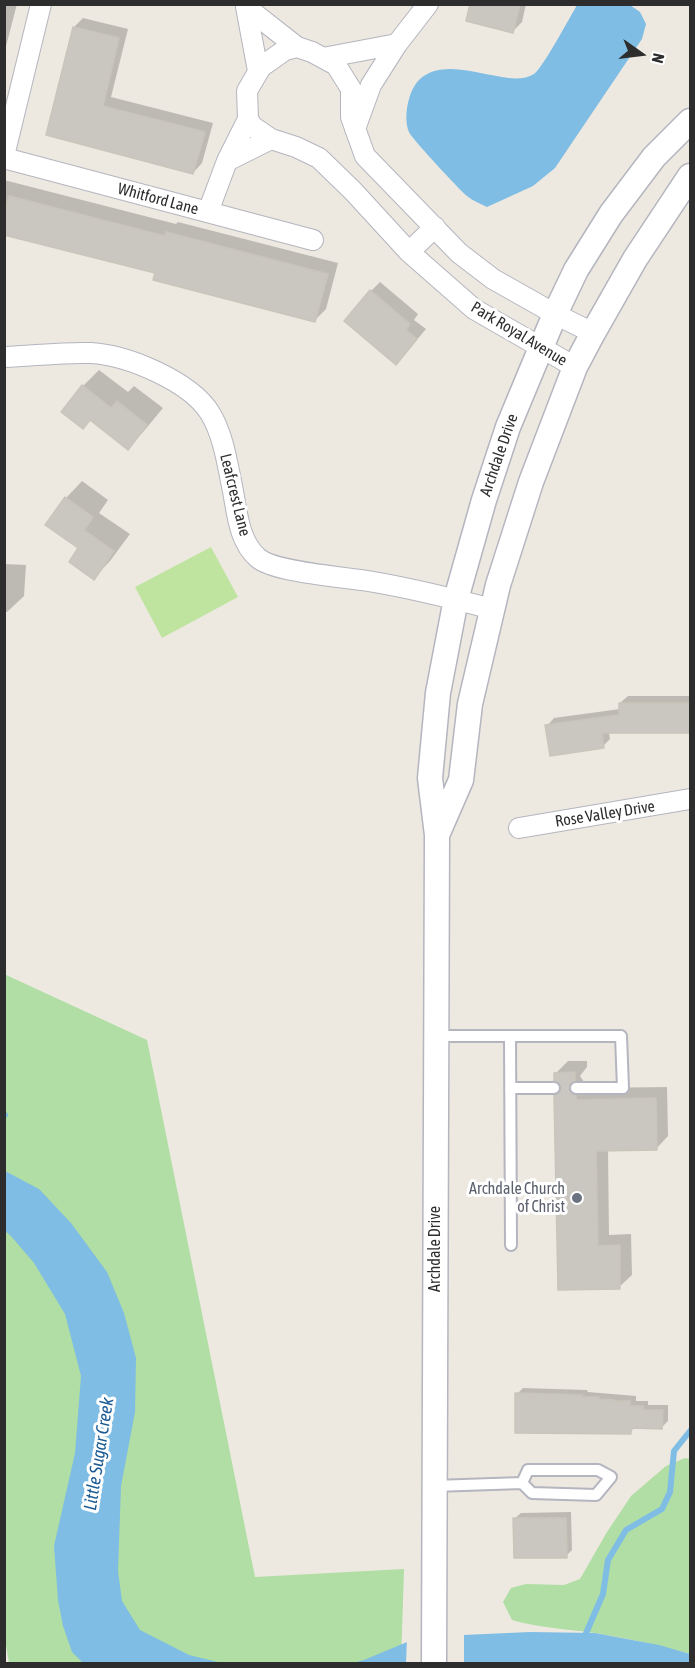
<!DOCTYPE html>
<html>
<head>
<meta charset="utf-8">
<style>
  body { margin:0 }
  #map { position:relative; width:695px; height:1668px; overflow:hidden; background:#ede9e1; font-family:"Asap Condensed",sans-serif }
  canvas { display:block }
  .frame { position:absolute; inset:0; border:6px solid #2d2d2d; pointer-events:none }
  .north { position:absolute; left:611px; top:24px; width:60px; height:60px; -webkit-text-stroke:4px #fff; paint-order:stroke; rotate:104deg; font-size:16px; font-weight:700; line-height:24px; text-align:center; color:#2d2d2d }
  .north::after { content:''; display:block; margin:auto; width:21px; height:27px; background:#2d2d2d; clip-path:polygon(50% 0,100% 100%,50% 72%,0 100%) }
</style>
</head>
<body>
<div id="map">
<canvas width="695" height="1668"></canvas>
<div class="frame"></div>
<div class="north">N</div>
</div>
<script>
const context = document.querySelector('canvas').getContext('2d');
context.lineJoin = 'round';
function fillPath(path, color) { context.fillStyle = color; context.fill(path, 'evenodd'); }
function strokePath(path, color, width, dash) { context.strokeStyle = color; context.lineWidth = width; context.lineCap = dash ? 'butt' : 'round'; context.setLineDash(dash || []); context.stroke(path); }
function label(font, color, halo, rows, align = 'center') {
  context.font = font + ' "Asap Condensed",sans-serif'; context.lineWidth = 6; context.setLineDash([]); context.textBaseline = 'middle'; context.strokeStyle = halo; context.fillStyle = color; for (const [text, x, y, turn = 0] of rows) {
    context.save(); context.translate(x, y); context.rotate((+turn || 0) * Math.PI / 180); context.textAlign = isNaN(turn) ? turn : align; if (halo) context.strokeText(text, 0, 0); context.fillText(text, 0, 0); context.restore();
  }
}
fillPath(new Path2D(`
  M4 974 147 1040 255 1577 404 1569 401 1663H9L4 1633Z
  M685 1458 690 1459V1654C659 1645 627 1638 595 1633 567 1629 539 1628 512 1620L503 1602 511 1588 526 1584 564 1585 580 1579 607 1532 631 1496 666 1466Z`), '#b0dea4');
fillPath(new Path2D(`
  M211 547 238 597 162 638 135 587Z`), '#bfe4a0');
fillPath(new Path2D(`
  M577 5H630L640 12 646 24 642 39 555 168 533 186 487 207C481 204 473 201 467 196 460 190 411 138 409 132 403 118 408 91 419 80 450 51 507 91 534 74 542 69 570 17 577 5Z
  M5 1171 39 1189 71 1223 107 1272 124 1313 136 1358 135 1412 121 1486 118 1571 122 1601 140 1630 189 1655 222 1663H83L72 1652 63 1626 58 1600 54 1546 75 1453 81 1376 65 1314 34 1263 11 1236 5 1231Z
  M530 1632 595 1633 659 1645 690 1654V1664H349L364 1660 419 1637Z`), '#7fbde4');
fillPath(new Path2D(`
  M464 1632V1664L406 1663 407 1639 419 1634Z`), '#ede9e1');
fillPath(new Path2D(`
  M4 4H17L4 54Z
  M472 4H526L522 22 513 31Z
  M83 18 128 29 111 97 213 123 202 163 193 173 48 133 74 27Z
  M4 180 176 224 178 222 338 263 326 309 314 321 157 272 4 233Z
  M380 282 418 314 414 320 426 329 405 354 371 291Z
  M99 370 128 392 134 386 163 408 144 431 128 448 83 386Z
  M82 481 108 500 99 513 130 534 110 561 94 578 81 547 66 498Z
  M4 564 26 565 24 596 7 612H4Z
  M628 696H690V724L609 732 610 739 603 746 547 726 554 718 620 709V703Z
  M568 1061H587V1067L580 1076 584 1082 587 1084V1088L667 1087 668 1136 656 1149 608 1150 609 1235 631 1234 632 1275 619 1287 559 1288 562 1090 556 1073Z
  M523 1388 587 1390 588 1392 636 1396V1401H648V1405H668V1421L662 1427H635L630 1432 517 1394Z
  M571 1512 572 1550 566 1556 514 1519 521 1513Z`), '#0003');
strokePath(new Path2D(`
  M4 1116 5 1115
  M584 1638 603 1594 608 1560 626 1530 662 1509 670 1492 674 1451 690 1431`), '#7fbde4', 6);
const building = new Path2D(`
  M470 4H520L513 33 466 21Z
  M73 27 119 38 103 106 205 132 193 174 46 135Z
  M9 196 165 236 166 232 328 274 315 322 153 280 155 273 4 235V214Z
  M370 290 410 324 406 330 417 339 396 365 344 321Z
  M82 385 111 408 117 401 147 425 128 450 90 420 83 429 61 412Z
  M65 497 93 517 84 530 114 551 94 580 69 562 78 548 45 525Z
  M619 703H690V733H602L604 748 550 756 545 725 619 715Z
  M575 1072V1081L570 1084 569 1089 572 1094 576 1095V1100L656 1098 657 1150 596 1151 598 1246 620 1245V1289L558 1290 554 1095 560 1092 561 1087 558 1082 554 1081V1073Z
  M515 1393 582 1395V1397H599V1399L614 1400 613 1401H630V1406H643V1410H663L662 1429 631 1428V1434L515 1433Z
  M513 1518H566L567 1558H514Z`);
fillPath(building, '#c9c7bf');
strokePath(building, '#c9c5bb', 1.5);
const service = new Path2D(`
  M436 1036H621L623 1088H576
  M510 1037 511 1245
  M510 1088H554
  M434 1486 522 1483 532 1493 596 1495 611 1477 598 1470H528L522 1483`);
const minor = new Path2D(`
  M397 44 428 4
  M323 58 397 44 371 85 355 129
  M258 71 246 7 297 47
  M248 119 227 161 271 139
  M4 156 41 4
  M4 158 313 240
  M208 212 227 161
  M409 252 435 227
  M4 357C33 356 62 352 91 353 127 355 190 381 210 413 223 434 227 462 232 486 237 510 238 541 258 558 274 572 343 577 368 581 410 588 451 598 492 609
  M575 367 474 309 409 252 353 191 319 158 296 147 271 139 252 126 248 119 247 91 261 67 285 50 297 47 312 52 336 65 351 89V117L365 156 459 253 493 279 555 314 593 333
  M519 828 690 799`);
const tertiary = new Path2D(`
  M437 835 461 780 470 704 498 585 531 482 575 367 593 333 635 259 690 176
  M434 1664 437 835 430 778 438 693 456 599 484 500 508 427 555 314 576 270 611 214 654 157 690 121`);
strokePath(service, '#b4b5bf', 14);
strokePath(minor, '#b4b5bf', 22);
strokePath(tertiary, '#b4b5bf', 27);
strokePath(service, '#fff', 10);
strokePath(minor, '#fff', 20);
strokePath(tertiary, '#fff', 24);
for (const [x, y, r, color] of [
  [577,1198,6,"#6b7280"]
]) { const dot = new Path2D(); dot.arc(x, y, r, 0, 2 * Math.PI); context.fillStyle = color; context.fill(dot); strokePath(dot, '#fff', 2); }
label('16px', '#2d2d2d', '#fff', [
  ["Whitford Lane",158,199,15],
  ["Park Royal Avenue",519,334,31],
  ["Archdale Drive",499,455,-71],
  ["Leafcrest Lane",235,495,76],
  ["Rose Valley Drive",605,814,-9],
  ["Archdale Drive",435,1249,-90]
]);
label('16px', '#5b616d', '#fff', [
  ["Archdale Church",565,1189],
  ["of Christ",565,1207]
], 'right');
label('italic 18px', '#1b5b93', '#fff', [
  ["Little Sugar Creek",99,1454,-81]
]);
</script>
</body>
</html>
